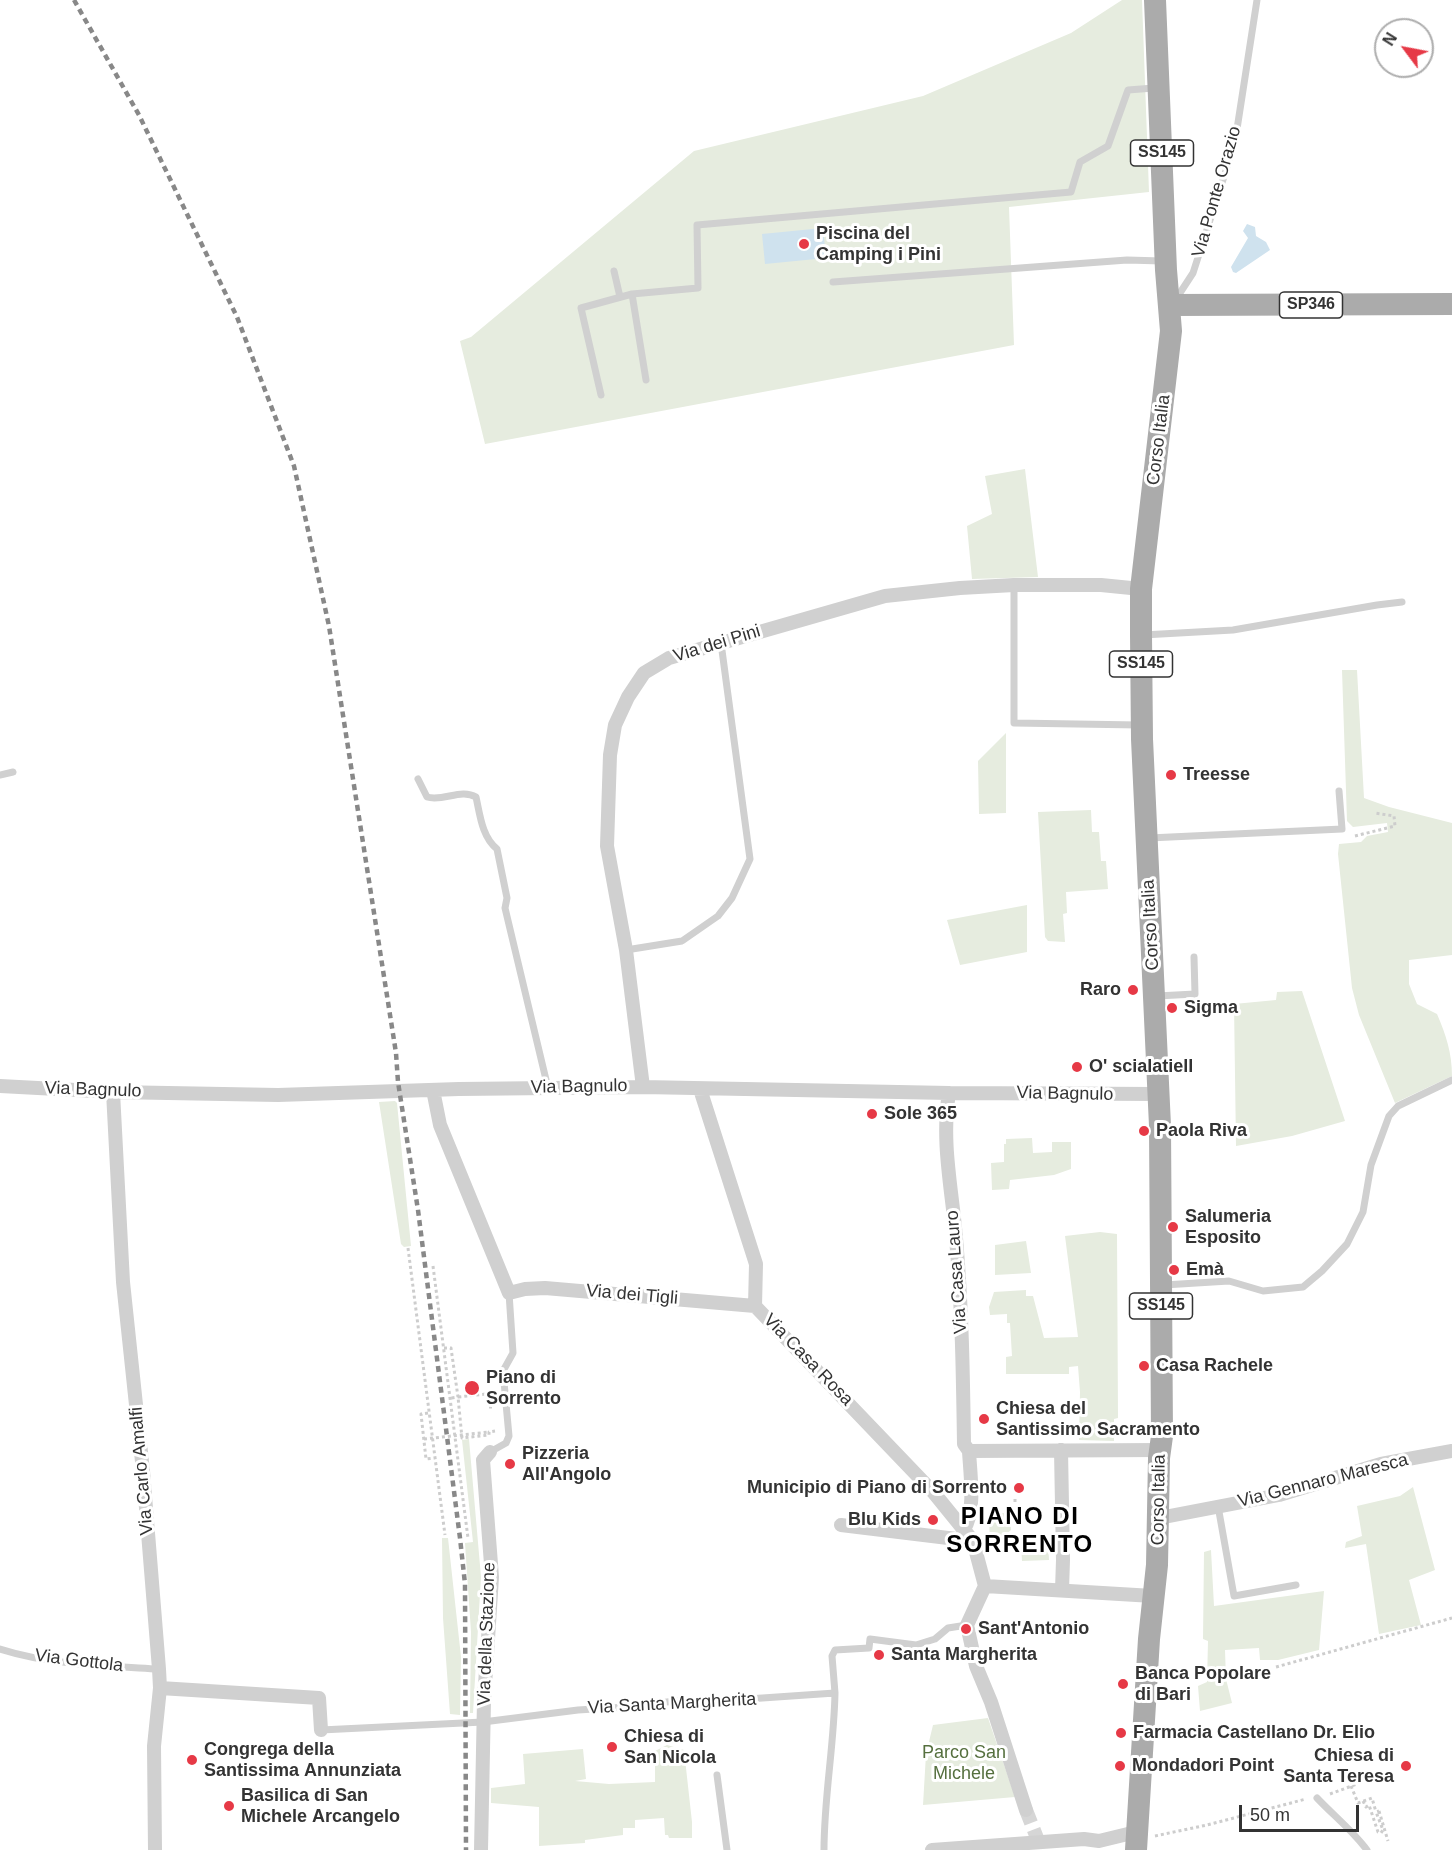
<!DOCTYPE html>
<html>
<head>
<meta charset="utf-8">
<style>
  body { margin:0 }
  #map { position:relative; width:1452px; height:1850px; overflow:hidden; background:#fff; font-family:Helvetica,sans-serif }
  canvas { display:block }
  .north { position:absolute; left:1374px; top:18px; width:60px; height:60px; box-sizing:border-box; background:#fff; border:2px solid #adadad; border-radius:50%; rotate:302deg; font-size:16px; font-weight:700; line-height:24px; text-align:center; color:#333 }
  .north::after { content:''; display:block; margin:auto; width:21px; height:27px; background:#e63946; clip-path:polygon(50% 0,100% 100%,50% 72%,0 100%) }
  .scale { position:absolute; left:1239px; top:1805px; width:120px; height:27px; box-sizing:border-box; border:3px solid #333; border-top:0; padding-left:8px; font-size:18px; line-height:21px; white-space:nowrap; color:#333; -webkit-text-stroke:4px #fff; paint-order:stroke }
</style>
</head>
<body>
<div id="map">
<canvas width="1452" height="1850"></canvas>
<div class="north">N</div>
<div class="scale">50 m</div>
</div>
<script>
const context = document.querySelector('canvas').getContext('2d');
context.lineJoin = 'round';
function fillPath(path, color) { context.fillStyle = color; context.fill(path, 'evenodd'); }
function strokePath(path, color, width, dash) { context.strokeStyle = color; context.lineWidth = width; context.lineCap = dash ? 'butt' : 'round'; context.setLineDash(dash || []); context.stroke(path); }
function label(font, color, halo, rows, align = 'center') {
  context.font = font + ' Helvetica,sans-serif'; context.lineWidth = 6; context.setLineDash([]); context.textBaseline = 'middle'; context.strokeStyle = halo; context.fillStyle = color; for (const [text, x, y, turn = 0] of rows) {
    context.save(); context.translate(x, y); context.rotate((+turn || 0) * Math.PI / 180); context.textAlign = isNaN(turn) ? turn : align; if (halo) context.strokeText(text, 0, 0); context.fillText(text, 0, 0); context.restore();
  }
}
fillPath(new Path2D(`
  M1122 0H1142L1149 192 1009 207 1014 345 485 444 460 341 471 337 694 151 923 96 1071 33Z
  M1025 469 1038 577 972 579 967 526 992 514 985 476Z
  M1342 670H1357L1364 798 1389 807 1452 823V955L1409 960V984L1417 1004 1437 1014C1446 1035 1452 1053 1452 1076L1395 1103 1359 1015 1352 988 1338 854 1339 844 1361 842 1367 836 1388 832 1387 823 1353 827 1347 821Z
  M1006 733V813L979 814 978 761Z
  M1091 810 1092 832H1099L1101 861H1106L1108 889 1066 892 1067 913 1063 914 1065 942 1048 941 1045 937 1038 812Z
  M1027 905V952L960 965 947 920Z
  M1302 991 1345 1121 1292 1136 1236 1146 1234 1004 1276 1000 1277 992Z
  M395 1101 397 1103 411 1246 404 1247 401 1244 379 1102Z
  M1032 1138 1033 1153 1052 1152V1142H1071V1169L1054 1175 1010 1180 1009 1189 992 1190 991 1163 1004 1162V1144H1006V1139Z
  M1100 1232 1117 1234 1118 1418 1114 1419V1441L1079 1440 1080 1392 1078 1366 1069 1367V1374H1006V1357L1012 1356 1010 1323H1007V1314L990 1315 989 1307 994 1292 1026 1290V1296H1033L1044 1338 1078 1337 1065 1236Z
  M1026 1241 1031 1273 995 1275V1245Z
  M469 1439 481 1577 473 1713H470L471 1632 465 1543 473 1542 462 1440Z
  M1413 1487 1435 1570 1409 1580 1421 1625 1379 1634 1366 1544 1345 1548 1346 1542 1362 1536 1357 1506 1400 1496Z
  M992 1513H1010L1011 1530 992 1547 990 1546 989 1517Z
  M442 1538H448L461 1657 460 1715 450 1714 443 1618Z
  M1045 1542H1048L1049 1560 1022 1561 1021 1543H1024L1025 1548 1045 1547Z
  M1211 1550 1214 1606 1324 1591 1319 1650 1278 1660H1260L1259 1648 1225 1650 1226 1679 1232 1703 1200 1711 1198 1686 1207 1682 1208 1641 1203 1639 1204 1552Z
  M988 1718 1015 1797 923 1805 926 1754 933 1725Z
  M667 1745 684 1750 692 1822V1838H669L668 1835H665L664 1818 635 1820V1828H623V1835L585 1840V1843L539 1846V1807L491 1803V1788L525 1784 523 1754 583 1749 586 1779 575 1781 609 1784 655 1782V1751Z`), '#e6ecdf');
fillPath(new Path2D(`
  M1247 224 1255 227 1256 236 1266 242 1270 250 1236 273 1233 272 1231 267 1248 238 1243 231Z
  M823 228 826 258 765 264 762 234Z`), '#cfe2ee');
strokePath(new Path2D(`
  M1026 1810 1037 1838`), '#d6d6d6', 14, [14, 7]);
strokePath(new Path2D(`
  M1355 836 1395 826 1394 816 1375 813
  M408 1248 445 1535
  M433 1266 468 1538
  M444 1348H451L458 1397 451 1398
  M492 1407H488L486 1394 458 1397 462 1438 489 1435V1432L495 1431
  M428 1413 421 1414 426 1459 435 1458
  M424 1439 489 1432
  M1015 1499V1502
  M1276 1667 1452 1618
  M1351 1786 1358 1803 1372 1798 1376 1812
  M1330 1794 1368 1780
  M1363 1801 1366 1807 1369 1805 1378 1832 1381 1833 1383 1830 1376 1812 1379 1811
  M1379 1811 1388 1841
  M1155 1836 1207 1825 1306 1799`), '#cdcdcd', 3, [3, 3]);
strokePath(new Path2D(`
  M614 271 620 297
  M833 282 1127 260 1162 261
  M632 294 646 380
  M1176 299 1193 273 1229 161 1237 129 1257 0
  M601 395 581 308 632 294 698 288 697 225 1071 192 1080 162 1108 146 1128 90 1154 88
  M1014 585V723L1139 725
  M1143 635 1233 630 1377 605 1402 602
  M0 775 13 772
  M418 779 427 797C443 802 461 788 476 797 480 815 482 837 497 849L507 898 505 908 548 1088
  M1149 838 1342 829 1339 791
  M626 950 682 941 718 916 732 898 750 859 721 643
  M1157 996 1195 994 1194 957
  M1164 1285 1229 1281 1263 1291 1303 1287 1322 1271 1347 1244 1363 1212 1371 1165 1389 1116 1398 1106 1452 1080
  M490 1452 506 1443 509 1436 503 1371 513 1353 509 1293
  M1218 1506 1234 1596 1296 1585
  M0 1649C50 1665 107 1666 159 1669
  M321 1730 483 1722 578 1710 627 1707 675 1701H719L835 1693 832 1656 835 1650 869 1648 870 1639 916 1645 935 1639 948 1628 967 1625
  M717 1775 727 1850
  M1317 1798C1334 1816 1352 1830 1367 1850
  M824 1850C824 1797 834 1746 835 1693`), '#d0d0d0', 7);
strokePath(new Path2D(`
  M0 1086 113 1092 278 1095 459 1089 643 1087 949 1093 1158 1094
  M643 1087 626 950 607 846 610 755 615 725 628 697 644 673 669 658 885 596 960 588 1014 585H1101L1141 589
  M700 1089 756 1264 755 1306 934 1493 973 1541 985 1586 1153 1596
  M433 1090 440 1125 509 1293 525 1289 545 1288 755 1306
  M113 1092 123 1282 143 1471 159 1669 160 1688 154 1746 155 1850
  M949 1093C941 1142 952 1189 956 1238 962 1307 963 1376 964 1444L969 1451
  M1061 1450 1063 1560 1062 1590
  M969 1451 1160 1450
  M1159 1518 1279 1495 1381 1464 1452 1451
  M841 1525 973 1541
  M964 1529C976 1512 970 1472 969 1451
  M985 1586 967 1625 976 1666 991 1702 1026 1810
  M160 1688 319 1698 321 1730
  M481 1850 484 1701 492 1577 483 1460 490 1452
  M932 1850 1084 1839 1099 1841 1136 1832`), '#d0d0d0', 14);
strokePath(new Path2D(`
  M1170 305 1452 304
  M1136 1850 1149 1639 1157 1565 1159 1458 1162 1436 1160 1126 1142 739 1141 635V589L1171 331 1166 270 1155 0`), '#ababab', 22);
strokePath(new Path2D(`
  M74 0 139 115 237 317 294 466 329 626 396 1053 398 1082 418 1210 460 1538 465 1584 466 1850`), '#888', 4.5, [6, 4.5]);
for (const [x, y, r, color] of [
  [804,244,6,"#e63946"],
  [1171,775,6,"#e63946"],
  [1133,990,6,"#e63946"],
  [1172,1008,6,"#e63946"],
  [1077,1067,6,"#e63946"],
  [872,1114,6,"#e63946"],
  [1144,1131,6,"#e63946"],
  [1173,1227,6,"#e63946"],
  [1174,1270,6,"#e63946"],
  [1144,1366,6,"#e63946"],
  [472,1388,8,"#e63946"],
  [984,1419,6,"#e63946"],
  [510,1464,6,"#e63946"],
  [1019,1488,6,"#e63946"],
  [933,1520,6,"#e63946"],
  [966,1629,6,"#e63946"],
  [879,1655,6,"#e63946"],
  [1123,1684,6,"#e63946"],
  [1121,1733,6,"#e63946"],
  [612,1747,6,"#e63946"],
  [192,1760,6,"#e63946"],
  [1120,1766,6,"#e63946"],
  [1406,1766,6,"#e63946"],
  [229,1806,6,"#e63946"]
]) { const dot = new Path2D(); dot.arc(x, y, r, 0, 2 * Math.PI); context.fillStyle = color; context.fill(dot); strokePath(dot, '#fff', 2); }
for (const [x, y, w] of [
  [1162,153,63],
  [1311,305,63],
  [1141,664,63],
  [1161,1306,63]
]) { const box = new Path2D(); box.roundRect(x - w / 2, y - 13, w, 26, 4.5); context.fillStyle = '#fff'; context.fill(box); strokePath(box, '#333', 1.5); }
label('bold 16px', '#333', null, [
  ["SS145",1162,153],
  ["SP346",1311,305],
  ["SS145",1141,664],
  ["SS145",1161,1306]
]);
label('18px', '#333', '#fff', [
  ["Via Ponte Orazio",1217,192,-74],
  ["Corso Italia",1159,440,-83],
  ["Via dei Pini",717,644,-17],
  ["Corso Italia",1151,925,-93],
  ["Via Bagnulo",579,1087,-1],
  ["Via Bagnulo",93,1090,2],
  ["Via Bagnulo",1065,1094,1],
  ["Via Casa Lauro",957,1272,-94],
  ["Via dei Tigli",632,1295,5],
  ["Via Casa Rosa",808,1360,46],
  ["Via Carlo Amalfi",142,1471,-95],
  ["Via Gennaro Maresca",1323,1481,-14],
  ["Corso Italia",1159,1500,-89],
  ["Via della Stazione",487,1634,-88],
  ["Via Gottola",79,1661,7],
  ["Via Santa Margherita",672,1704,-3]
]);
label('bold 18px', '#333', '#fff', [
  ["Piscina del",816,234],
  ["Camping i Pini",816,255],
  ["Treesse",1183,775],
  ["Raro",1121,990,"right"],
  ["Sigma",1184,1008],
  ["O' scialatiell",1089,1067],
  ["Sole 365",884,1114],
  ["Paola Riva",1156,1131],
  ["Salumeria",1185,1217],
  ["Esposito",1185,1238],
  ["Emà",1186,1270],
  ["Casa Rachele",1156,1366],
  ["Piano di",486,1378],
  ["Sorrento",486,1399],
  ["Chiesa del",996,1409],
  ["Santissimo Sacramento",996,1430],
  ["Pizzeria",522,1454],
  ["All'Angolo",522,1475],
  ["Municipio di Piano di Sorrento",1007,1488,"right"],
  ["Blu Kids",921,1520,"right"],
  ["Sant'Antonio",978,1629],
  ["Santa Margherita",891,1655],
  ["Banca Popolare",1135,1674],
  ["di Bari",1135,1695],
  ["Farmacia Castellano Dr. Elio",1133,1733],
  ["Chiesa di",624,1737],
  ["San Nicola",624,1758],
  ["Congrega della",204,1750],
  ["Santissima Annunziata",204,1771],
  ["Chiesa di",1394,1756,"right"],
  ["Santa Teresa",1394,1777,"right"],
  ["Mondadori Point",1132,1766],
  ["Basilica di San",241,1796],
  ["Michele Arcangelo",241,1817]
], 'left');
label('18px', '#56703f', '#fff', [
  ["Parco San",964,1753],
  ["Michele",964,1774]
]);
context.letterSpacing = '1.5px';
label('bold 24px', '#000', '#fff', [
  ["PIANO DI",1020,1517],
  ["SORRENTO",1020,1545]
]);
context.letterSpacing = '0px';
</script>
</body>
</html>
